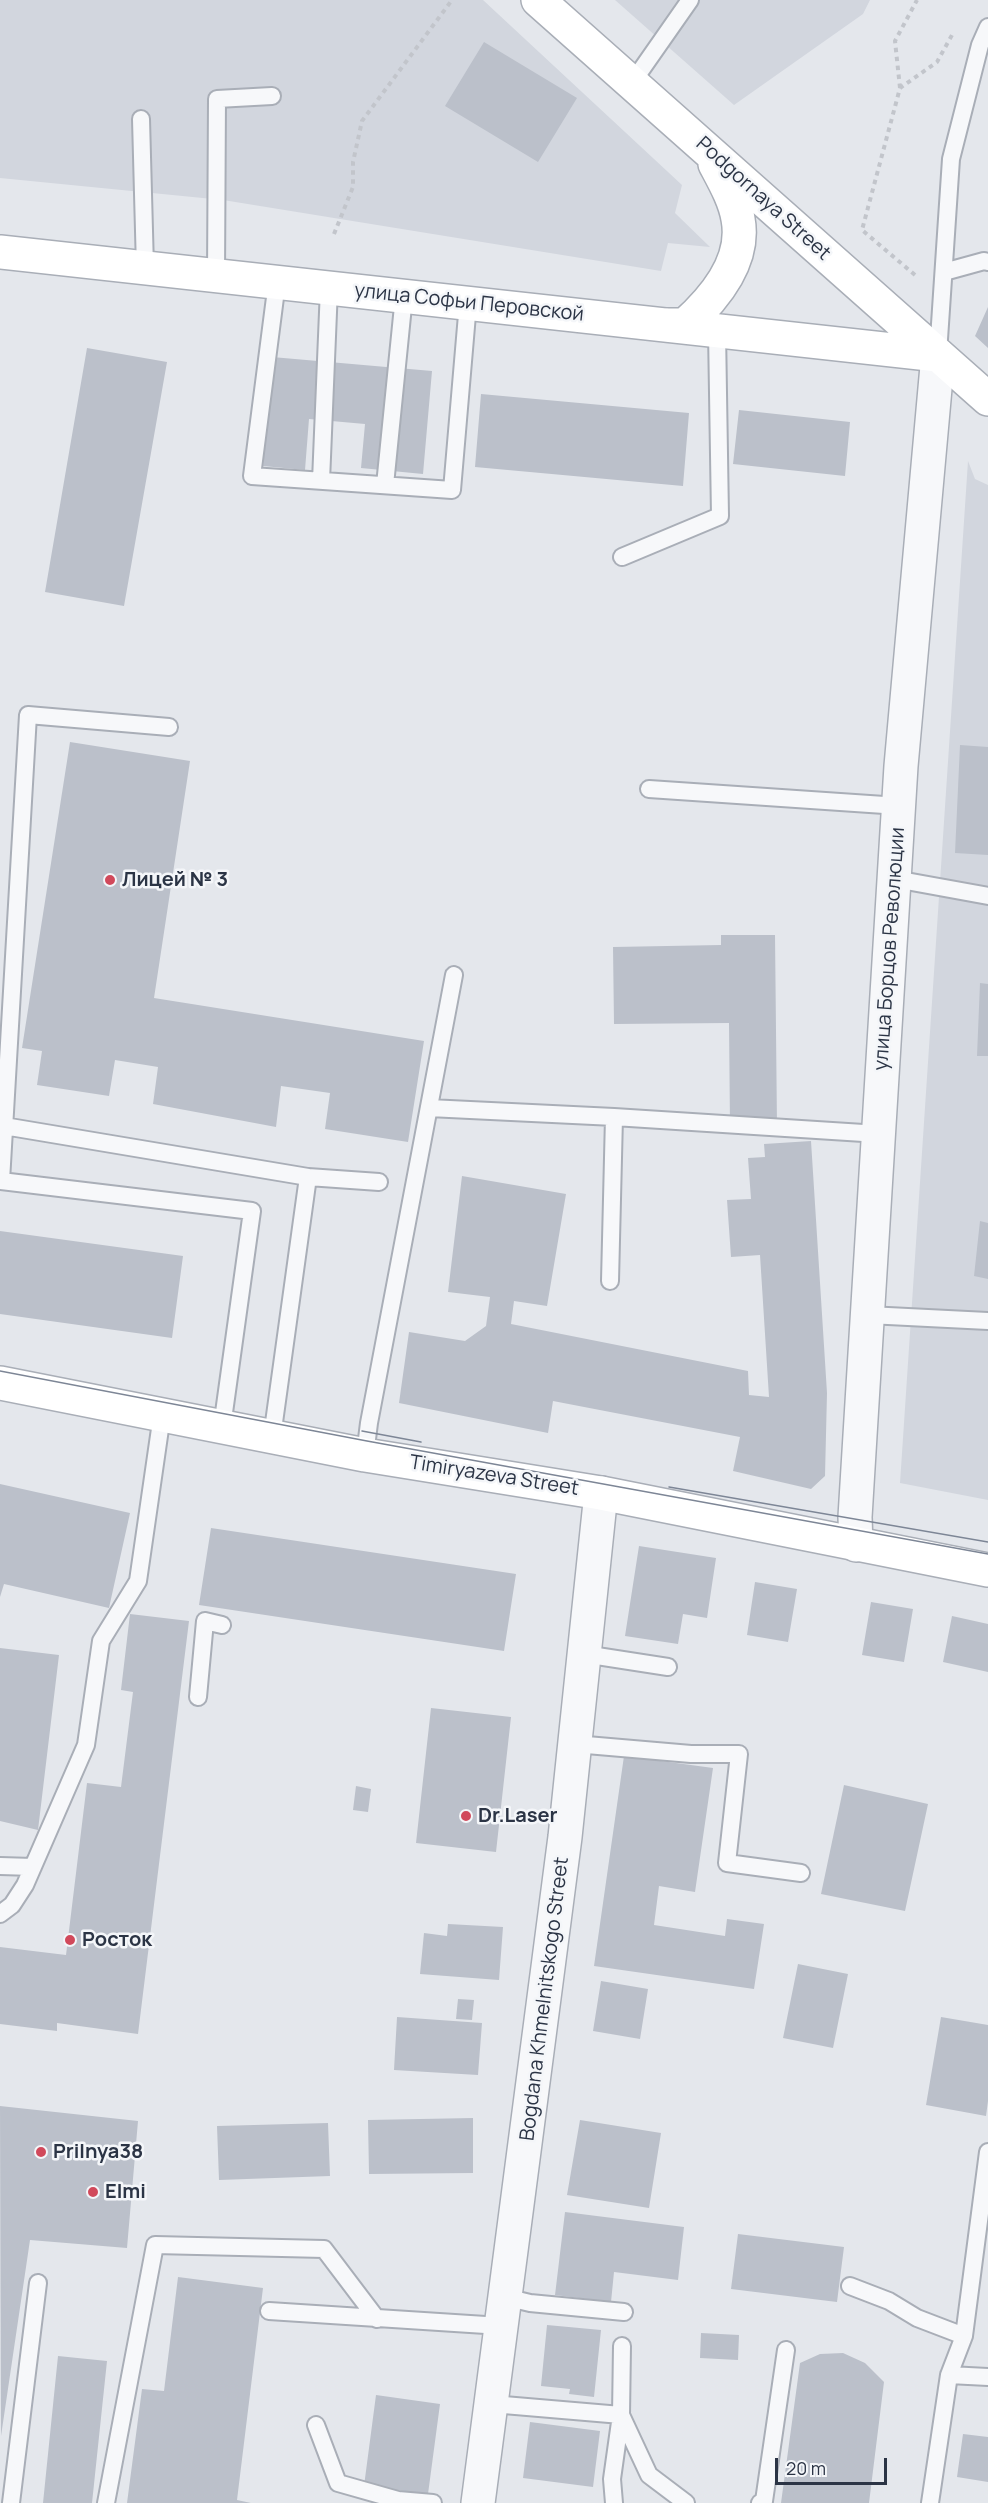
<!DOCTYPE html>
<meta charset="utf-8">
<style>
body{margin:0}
#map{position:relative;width:988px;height:2503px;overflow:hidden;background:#e4e7ec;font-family:Manrope,sans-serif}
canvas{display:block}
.scale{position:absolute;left:775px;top:2458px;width:112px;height:27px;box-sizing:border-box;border:3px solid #2b3445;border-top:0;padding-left:8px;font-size:18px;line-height:21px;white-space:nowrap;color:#2b3445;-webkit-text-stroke:4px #f4f6f9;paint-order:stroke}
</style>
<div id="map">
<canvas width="988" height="2503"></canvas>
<div class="scale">20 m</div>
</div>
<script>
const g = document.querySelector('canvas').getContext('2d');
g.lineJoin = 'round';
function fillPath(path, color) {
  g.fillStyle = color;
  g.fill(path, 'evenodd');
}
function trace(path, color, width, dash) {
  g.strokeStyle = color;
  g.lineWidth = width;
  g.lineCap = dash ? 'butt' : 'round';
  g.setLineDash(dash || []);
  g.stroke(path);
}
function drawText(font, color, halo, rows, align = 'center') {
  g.font = font + ' Manrope,sans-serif';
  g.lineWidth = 5;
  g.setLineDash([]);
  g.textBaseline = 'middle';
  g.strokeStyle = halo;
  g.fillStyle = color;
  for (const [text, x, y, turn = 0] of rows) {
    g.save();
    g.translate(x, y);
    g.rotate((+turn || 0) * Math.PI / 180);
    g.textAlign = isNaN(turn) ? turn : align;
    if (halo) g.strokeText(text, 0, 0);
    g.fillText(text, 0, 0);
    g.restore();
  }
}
const built = new Path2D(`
 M 0,0 L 483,0 L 682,185 L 675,213 L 710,247 L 668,243 L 661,271 L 223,200 L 0,178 Z
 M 615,0 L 870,0 L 863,14 L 734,105 Z
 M 968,461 L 975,479 L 988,485 L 988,1500 L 900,1483 Z`);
const building = new Path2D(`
 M 484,42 L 577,98 L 538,162 L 445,106 Z
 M 988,307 L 988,348 L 975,336 Z
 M 87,348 L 167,362 L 124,606 L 45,592 Z
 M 272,357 L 432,371 L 423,474 L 361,468 L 365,424 L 309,419 L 305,470 L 263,466 Z
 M 481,394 L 689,413 L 683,486 L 475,467 Z
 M 739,410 L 850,422 L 845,476 L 733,464 Z
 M 70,742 L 190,761 L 154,998 L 424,1041 L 408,1142 L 325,1129 L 330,1093 L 281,1086 L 276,1127 L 153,1104 L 158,1067 L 115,1060 L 109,1096 L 37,1085 L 42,1051 L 22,1048 Z
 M 960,745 L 988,747 L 988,855 L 955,853 Z
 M 721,935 L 775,935 L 777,1126 L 730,1126 L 729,1023 L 614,1024 L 613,947 L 721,945 Z
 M 980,983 L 988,984 L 988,1056 L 977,1056 Z
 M 811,1141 L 827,1393 L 825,1476 L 811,1489 L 733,1471 L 740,1437 L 553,1401 L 548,1433 L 399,1403 L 409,1332 L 465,1341 L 486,1326 L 490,1297 L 448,1292 L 462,1176 L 566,1194 L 547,1306 L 514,1301 L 511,1324 L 748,1371 L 749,1395 L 769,1397 L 760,1255 L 731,1257 L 727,1200 L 751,1199 L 748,1158 L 765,1157 L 764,1144 Z
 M 980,1221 L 988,1223 L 988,1279 L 974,1276 Z
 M 0,1231 L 183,1256 L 172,1338 L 0,1314 Z
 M 0,1484 L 130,1513 L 109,1608 L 4,1584 L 0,1597 Z
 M 211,1528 L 516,1574 L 504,1651 L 199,1605 Z
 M 639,1546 L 716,1558 L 707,1618 L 683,1614 L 678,1644 L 625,1636 Z
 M 755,1582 L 797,1589 L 788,1642 L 747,1635 Z
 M 871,1602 L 913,1609 L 904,1662 L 862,1655 Z
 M 130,1614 L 189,1621 L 138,2034 L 57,2023 L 57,2031 L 0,2024 L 0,1947 L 66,1955 L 87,1783 L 121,1787 L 133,1692 L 121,1690 Z
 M 952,1616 L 988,1624 L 988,1672 L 943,1662 Z
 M 0,1648 L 59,1655 L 38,1830 L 0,1821 Z
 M 431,1708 L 511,1717 L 496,1852 L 416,1843 Z
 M 624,1756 L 713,1768 L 695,1892 L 659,1886 L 654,1925 L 725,1936 L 727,1919 L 764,1924 L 754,1989 L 594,1966 Z
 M 844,1785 L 928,1804 L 905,1911 L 821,1894 Z
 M 356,1786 L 371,1789 L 368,1812 L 353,1810 Z
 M 448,1924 L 503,1927 L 499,1980 L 420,1974 L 424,1933 L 447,1936 Z
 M 798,1964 L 848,1974 L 833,2048 L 783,2038 Z
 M 601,1981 L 648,1989 L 640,2039 L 593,2031 Z
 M 458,1999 L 474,2000 L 472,2020 L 456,2019 Z
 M 397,2017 L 482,2023 L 478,2075 L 394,2070 Z
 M 941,2017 L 988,2025 L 988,2101 L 986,2116 L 926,2105 Z
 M 0,2106 L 138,2121 L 127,2248 L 30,2240 L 1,2436 Z
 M 473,2118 L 473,2173 L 369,2174 L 368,2120 Z
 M 580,2120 L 661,2133 L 649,2208 L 567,2195 Z
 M 328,2123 L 330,2176 L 219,2180 L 217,2126 Z
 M 565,2212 L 684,2227 L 678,2280 L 614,2272 L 611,2302 L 555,2295 Z
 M 738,2234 L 844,2247 L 837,2302 L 731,2289 Z
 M 178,2277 L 263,2288 L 237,2500 L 251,2503 L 127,2503 L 142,2389 L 164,2391 Z
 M 547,2325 L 601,2330 L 594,2397 L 569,2394 L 570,2389 L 541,2386 Z
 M 701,2333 L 739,2335 L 738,2360 L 700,2358 Z
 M 843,2353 L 865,2363 L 884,2382 L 869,2503 L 781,2503 L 800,2363 L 820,2354 Z
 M 58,2356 L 107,2361 L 92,2503 L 43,2503 Z
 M 376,2395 L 440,2404 L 428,2494 L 364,2486 Z
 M 530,2422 L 600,2431 L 593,2487 L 523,2478 Z
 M 963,2434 L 988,2437 L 988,2482 L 957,2477 Z`);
const path = new Path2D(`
 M 900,88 L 895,41 L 917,0
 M 334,234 L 353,187 L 353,162 L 362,121 L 452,0
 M 915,275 L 862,230 L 900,88 L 937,62 L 952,35`);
const lane = new Path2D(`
 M 632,83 L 690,0
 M 141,119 L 145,268
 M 944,272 L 984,261 L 988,262
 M 216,276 L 217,99 L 272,96
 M 277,282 L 252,476 L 452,490 L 468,303
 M 938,354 L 951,159 L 980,45 L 988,27
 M 321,481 L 329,288
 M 385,485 L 404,296
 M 622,557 L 720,516 L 717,331
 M 169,727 L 28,715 L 1,1181 L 252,1211 L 222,1427
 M 649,789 L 899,806
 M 895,879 L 988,896
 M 429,1108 L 614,1117 L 610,1281
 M 614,1117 L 879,1134
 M 4,1126 L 308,1177
 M 868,1315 L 988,1321
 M 272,1437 L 308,1177 L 379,1182
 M 365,1455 L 369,1423 L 454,975
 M 584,1654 L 668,1667
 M 198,1697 L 205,1621 L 222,1625
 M 575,1744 L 691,1754 L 739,1754 L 727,1863 L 801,1873
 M 0,1866 L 33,1867
 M 0,1914 L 12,1905 L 25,1885 L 86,1745 L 101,1641 L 138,1581 L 162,1415
 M 850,2286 L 889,2301 L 917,2318 L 964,2336 L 988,2152
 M 505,2297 L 530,2303 L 624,2312
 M 269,2311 L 501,2326
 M 949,2375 L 988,2377
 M 492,2404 L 621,2415 L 649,2475 L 686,2503
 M 316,2425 L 338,2483 L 398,2500 L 433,2503
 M 11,2503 L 38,2283
 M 106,2503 L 155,2245 L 324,2249 L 377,2319
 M 614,2503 L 612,2479 L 621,2415 L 622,2346
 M 760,2503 L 764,2501 L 786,2350
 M 930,2503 L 949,2375 L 964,2336`);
const street = new Path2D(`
 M 856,1545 L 855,1517 L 901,766 L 938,355
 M 478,2503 L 565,1837 L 601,1493`);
const secondary = new Path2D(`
 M 538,0 L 988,399
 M 0,252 L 938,355
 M 668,325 L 685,325 C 714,299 746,261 738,219 C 735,200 724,181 715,164
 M 0,1383 L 365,1455 L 601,1493 L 988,1570`);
const tram = new Path2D(`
 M 0,1371 L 367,1441 L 988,1554
 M 362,1431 L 421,1442
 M 669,1487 L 988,1542`);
const markers = [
 [110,880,6,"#d1495b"],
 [466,1816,6,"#d1495b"],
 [70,1940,6,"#d1495b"],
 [41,2152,6,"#d1495b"],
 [93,2192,6,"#d1495b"]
];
const streetNames = [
 ["Podgornaya Street",763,199,42],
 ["улица Софьи Перовской",469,303,6],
 ["улица Борцов Революции",890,949,-86],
 ["Timiryazeva Street",494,1476,9],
 ["Bogdana Khmelnitskogo Street",545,1999,-83]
];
const poiNames = [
 ["Лицей № 3",122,880],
 ["Dr.Laser",478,1816],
 ["Росток",82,1940],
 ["Prilnya38",53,2152],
 ["Elmi",105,2192]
];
fillPath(built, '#d2d6de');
fillPath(building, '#bbc0ca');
trace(lane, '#a9aeb7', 20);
trace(street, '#a9aeb7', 36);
trace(secondary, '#a9aeb7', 36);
trace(path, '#c2c5cb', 4, [4.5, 4.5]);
trace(lane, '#f7f8fa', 16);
trace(street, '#f7f8fa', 33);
trace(secondary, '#fff', 33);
trace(tram, '#7d8696', 1.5);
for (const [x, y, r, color] of markers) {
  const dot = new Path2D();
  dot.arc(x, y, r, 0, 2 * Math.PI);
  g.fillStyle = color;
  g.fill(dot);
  trace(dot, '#f4f6f9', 2);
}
drawText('20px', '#2b3445', '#f4f6f9', streetNames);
drawText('bold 20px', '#2b3445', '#f4f6f9', poiNames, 'left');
</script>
